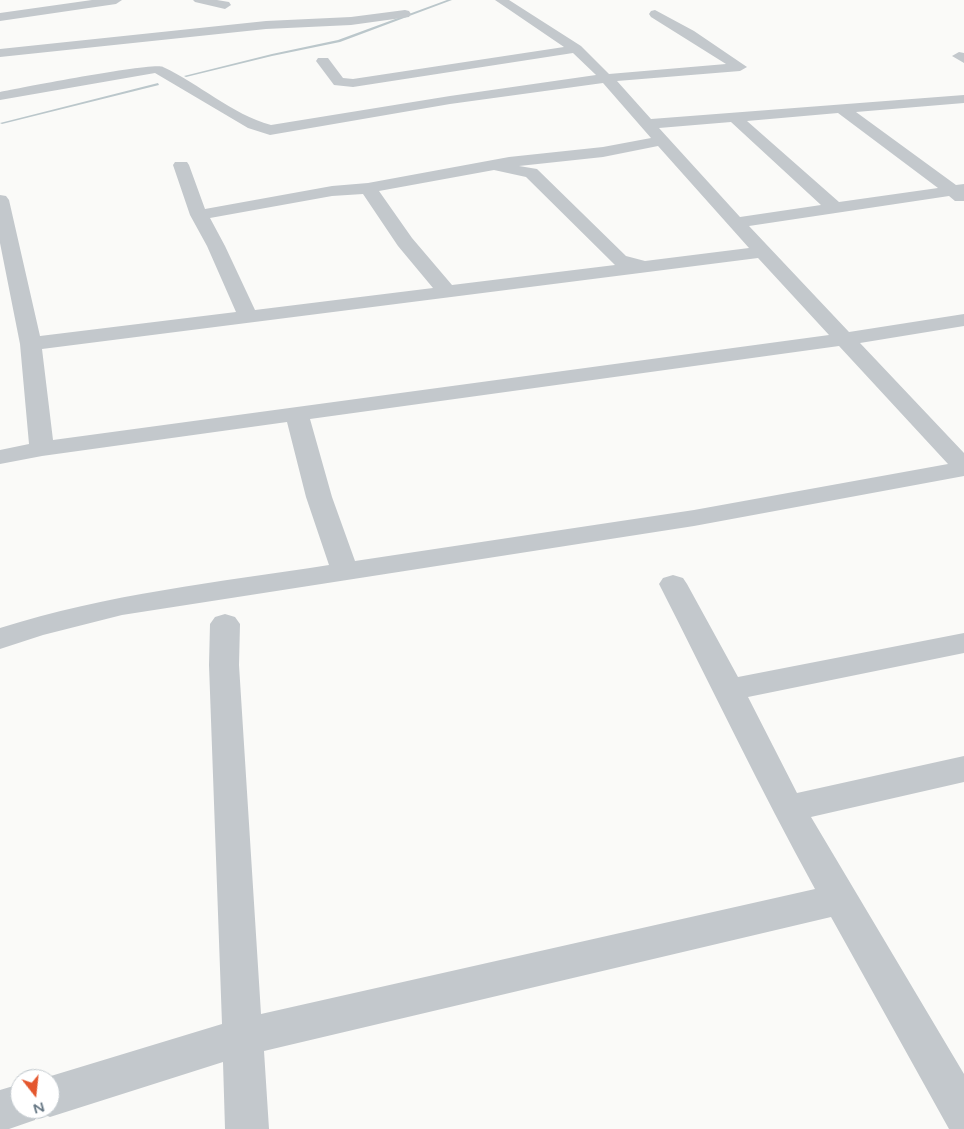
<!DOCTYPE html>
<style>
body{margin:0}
#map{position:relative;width:964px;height:1129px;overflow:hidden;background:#fafaf8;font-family:"Varela Round",sans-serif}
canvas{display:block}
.north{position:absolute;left:10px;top:1069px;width:50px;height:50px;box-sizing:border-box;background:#fff;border:1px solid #c1c8cd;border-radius:50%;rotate:164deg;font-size:14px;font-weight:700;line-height:20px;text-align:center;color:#657683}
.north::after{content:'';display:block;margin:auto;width:18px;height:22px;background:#e4572e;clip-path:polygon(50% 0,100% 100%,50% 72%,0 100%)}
</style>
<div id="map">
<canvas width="964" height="1129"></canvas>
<div class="north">N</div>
</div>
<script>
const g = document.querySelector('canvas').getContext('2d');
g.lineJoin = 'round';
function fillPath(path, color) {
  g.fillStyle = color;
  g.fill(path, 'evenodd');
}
const stream = new Path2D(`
 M 447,0 L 452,0 L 340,42 L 272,56 L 186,77 L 184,76 L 272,54 L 338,40 Z
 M 158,83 L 159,85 L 2,124 L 0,123 Z`);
const street = new Path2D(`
 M 92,0 L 122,0 L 116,4 L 0,21 L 0,13 Z
 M 193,0 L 217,0 L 229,2 L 231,5 L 225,9 L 195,2 Z
 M 495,0 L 509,0 L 581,46 L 609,74 L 726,64 L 651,17 L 649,14 L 651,11 L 655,10 L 694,31 L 747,67 L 740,71 L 617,81 L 651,119 L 964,95 L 964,103 L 856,112 L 956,185 L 964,184 L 964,201 L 955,201 L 949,196 L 749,226 L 849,332 L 964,314 L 964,326 L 860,343 L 964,453 L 964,476 L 694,526 L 122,615 L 43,635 L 0,649 L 0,628 C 107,594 219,582 329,565 L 306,497 L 287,422 L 42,456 L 0,464 L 0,450 L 29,444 L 20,344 L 0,243 L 0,195 L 6,196 L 9,200 L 40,336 L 236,312 L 207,246 L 190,215 L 173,165 L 175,162 L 187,162 L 189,165 L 205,209 L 332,186 L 368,183 L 509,157 L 603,147 L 651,138 L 603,83 L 450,104 L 270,135 L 248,128 L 155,73 L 0,100 L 0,92 C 21,88 153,62 163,67 C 200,84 231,114 271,125 L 450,96 L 596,75 L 573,53 L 353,87 L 334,85 L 316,61 L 318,58 L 328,58 L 343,78 L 353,79 L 564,47 ZM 838,113 L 938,188 L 839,202 L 747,121 ZM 731,122 L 821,205 L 740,217 L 659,128 ZM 658,146 L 749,248 L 645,261 L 626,256 L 537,169 L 519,166 L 603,157 ZM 494,170 L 526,177 L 615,265 L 452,285 L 412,238 L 379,191 ZM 363,194 L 398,246 L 433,288 L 255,310 L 225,246 L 210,218 L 332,196 ZM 758,258 L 829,335 L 53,440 L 42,349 ZM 839,346 L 948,464 L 694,510 L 355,561 L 332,497 L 310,419 Z
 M 405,10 L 409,11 L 411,14 L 409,17 L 351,25 L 266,29 L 0,57 L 0,49 L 266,21 L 351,17 Z
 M 959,52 L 964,53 L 964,63 L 952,56 Z
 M 673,575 L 683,578 L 687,584 L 738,677 L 964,633 L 964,653 L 748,697 L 797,793 L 964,756 L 964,782 L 811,817 L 964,1074 L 964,1129 L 949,1129 L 831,917 L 264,1051 L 269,1129 L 225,1129 L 223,1062 L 50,1117 L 38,1112 L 35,1120 L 9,1129 L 0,1129 L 0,1090 L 20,1084 L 20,1109 L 50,1109 L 50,1079 L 41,1079 L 222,1024 L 209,665 L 210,624 L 215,617 L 225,614 L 235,617 L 240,624 L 239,665 L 261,1014 L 815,889 C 760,789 711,686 659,584 L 663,578 Z`);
fillPath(stream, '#bbc7cb');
fillPath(street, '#c3c8cc');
</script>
